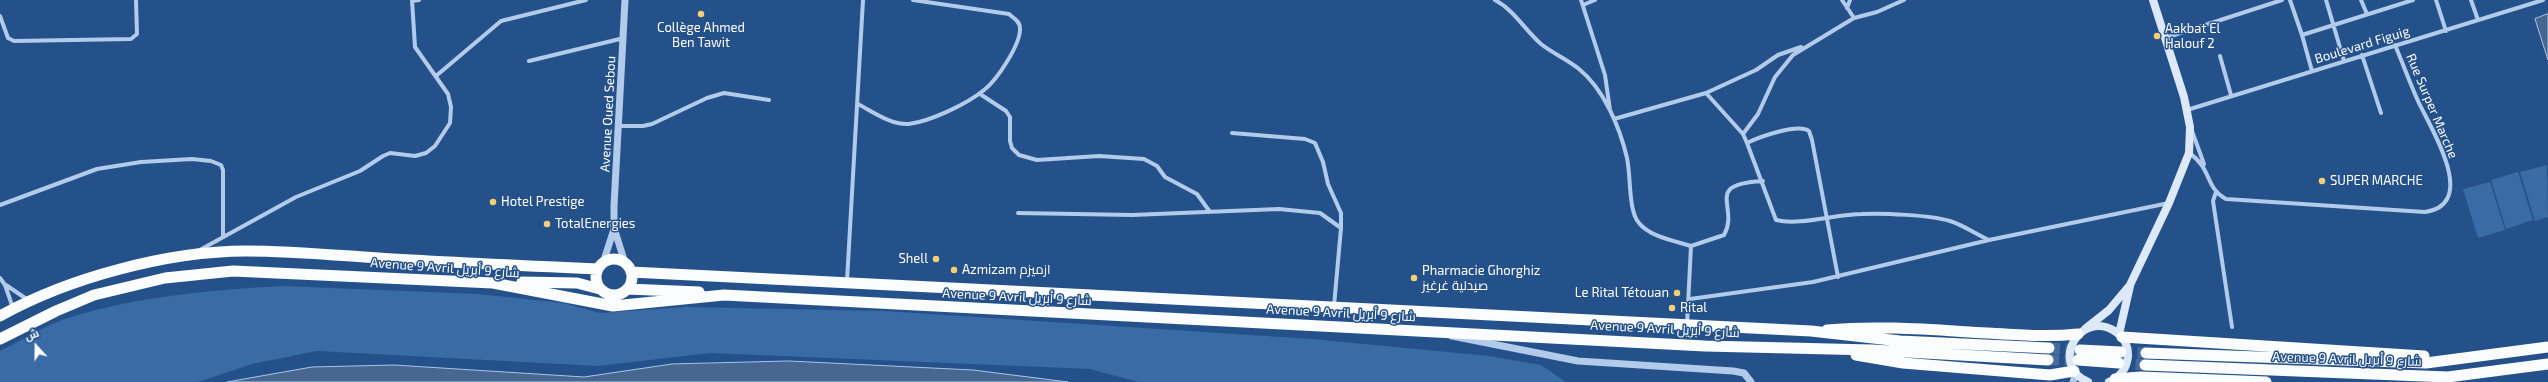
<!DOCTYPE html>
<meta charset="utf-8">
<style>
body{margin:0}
#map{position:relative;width:2548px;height:382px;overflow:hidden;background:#25518a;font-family:"Exo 2",Cairo,sans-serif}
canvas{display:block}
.north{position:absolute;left:16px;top:326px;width:40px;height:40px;-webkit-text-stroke:3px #25518a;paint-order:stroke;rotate:339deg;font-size:11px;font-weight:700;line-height:16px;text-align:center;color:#fff}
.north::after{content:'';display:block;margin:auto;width:14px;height:18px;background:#fff;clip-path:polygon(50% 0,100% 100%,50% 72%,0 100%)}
</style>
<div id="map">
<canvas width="2548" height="382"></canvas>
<div class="north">ش</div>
</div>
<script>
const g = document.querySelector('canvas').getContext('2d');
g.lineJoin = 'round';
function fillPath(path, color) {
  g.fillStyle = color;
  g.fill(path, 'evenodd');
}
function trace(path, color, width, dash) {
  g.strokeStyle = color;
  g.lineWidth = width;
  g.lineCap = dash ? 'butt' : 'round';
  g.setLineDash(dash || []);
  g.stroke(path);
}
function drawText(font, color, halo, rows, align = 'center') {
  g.font = font + ' "Exo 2",Cairo,sans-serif';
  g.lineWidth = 3;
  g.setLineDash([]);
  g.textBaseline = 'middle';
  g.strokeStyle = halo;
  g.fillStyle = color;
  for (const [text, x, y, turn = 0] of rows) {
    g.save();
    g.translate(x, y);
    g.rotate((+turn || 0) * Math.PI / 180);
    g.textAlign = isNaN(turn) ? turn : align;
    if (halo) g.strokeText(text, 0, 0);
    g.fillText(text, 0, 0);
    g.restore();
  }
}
const green = new Path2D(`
 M 2547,165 L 2548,217 L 2535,221 L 2520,172 Z
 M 2518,172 L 2533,220 L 2506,229 L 2491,180 Z
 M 2490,182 L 2505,230 L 2478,238 L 2463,189 Z
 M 283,286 L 478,294 L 563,303 L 600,313 L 686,307 L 884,311 L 1312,339 L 1489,356 L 1541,365 L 1566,382 L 1139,382 L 1090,369 L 710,353 L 598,366 L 317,351 L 252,364 L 198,382 L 0,382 L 0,351 C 23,340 47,324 71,317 C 140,296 212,290 283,286 Z`);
const water = new Path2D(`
 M 2548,14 L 2548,60 L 2535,19 Z
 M 789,361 L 973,370 L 1068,382 L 227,382 L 312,367 L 394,365 L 584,377 L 672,364 Z`);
const trunkTunnel = new Path2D(`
 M 2049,348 L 2080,350
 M 2121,352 L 2146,353
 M 2048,360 L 2078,360
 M 2119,363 L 2145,365`);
const minor = new Path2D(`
 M 1495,0 C 1514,10 1525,30 1541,44 C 1552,53 1567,59 1579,69 C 1604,89 1620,128 1627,158 C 1631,175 1628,211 1639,223 C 1650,237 1675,241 1691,246 L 1687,325
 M 1581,0 L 1605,75 L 1610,110
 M 1842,0 L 1854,18
 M 2290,0 L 2302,35
 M 2326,0 L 2344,61
 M 2361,0 L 2367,14
 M 2436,0 L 2446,31
 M 2471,0 L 2478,20
 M 412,1 L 419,0
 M 1583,5 L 1595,0
 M 1847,8 L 1850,0
 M 0,16 L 8,38 L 14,41 L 131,39 L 137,34 L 136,0
 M 2165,38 L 2282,0
 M 2362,55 L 2381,113
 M 2220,56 L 2231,95
 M 529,61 L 624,38
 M 2312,71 L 2302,35 L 2413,0
 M 436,76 L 501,21 L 586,0
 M 1706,93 L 1756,70 L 1778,55 L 1801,47
 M 980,94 L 1006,111 L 1010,117 L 1010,141 L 1012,148 L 1019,155 L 1037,160 L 1099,156 L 1144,159 L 1157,166 L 1165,177 L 1197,194 L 1210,212
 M 858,104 C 873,112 891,125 909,124 C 931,121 967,104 984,90 C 997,80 1021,44 1020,28 C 1020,21 1013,18 1009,14 L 913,0
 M 2187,110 L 2543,0
 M 1614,119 L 1706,93 L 1743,134 L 1747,143
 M 618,126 L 643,126 L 652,124 L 707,98 L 724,93 L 769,100
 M 2192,131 L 2204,164
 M 1232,133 L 1305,139 L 1315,143 L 1323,162 L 1328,184 L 1341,213 L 1341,228
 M 1743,134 L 1758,114 L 1775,77 L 1793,55 L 1854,18 L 1877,12 L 1904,0
 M 2189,153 C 2212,168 2205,188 2226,199 L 2425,212 C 2480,204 2430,127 2418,101 C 2410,83 2403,64 2395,45
 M 2216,192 L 2213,201 L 2232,327
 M 0,205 L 97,169 L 141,162 L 192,159 L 211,161 L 221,165 L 223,170 L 223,236
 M 1018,213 L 1132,215 L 1279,209 L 1320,213 L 1341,228 L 1334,306
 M 1691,246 L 1724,235 C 1740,207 1702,184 1763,181
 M 198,251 L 296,197 L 360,171 L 383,156 L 390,153 L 415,156 L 426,153 L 435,146 L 450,123 L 451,107 L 448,94 L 415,47 L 412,0
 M 1838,277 L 1812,140 L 1809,131 C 1798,123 1759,137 1747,143 L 1776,220 C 1800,226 1836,214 1862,214 C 1883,213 1930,215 1950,221 C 1963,225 1976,234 1989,240
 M 0,278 L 5,285 L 13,308
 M 847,281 L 863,0
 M 6,285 L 28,300
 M 1690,299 L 1813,282 L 1989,240 L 2169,203`);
const tertiary = new Path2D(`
 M 625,0 L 614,206 L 614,228 L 625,263
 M 603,263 L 614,229
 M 1452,336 L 1578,361 L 1733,371 L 1744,373 L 1751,382
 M 2073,382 L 2076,373`);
const secondary = new Path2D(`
 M 2085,329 L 2109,310 L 2130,285 L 2169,203 L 2189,153 L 2190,127 L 2184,97 L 2153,0
 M 2119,334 L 2130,286
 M 2088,382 C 2048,364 2081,308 2116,332 C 2124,337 2128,346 2128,356 C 2127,368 2120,377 2109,382`);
const trunk = new Path2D(`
 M596 277a18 18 0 1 1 36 0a18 18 0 1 1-36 0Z
 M 631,272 L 1811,331 L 1900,341 L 2049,348
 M 522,282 L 577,283 L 600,289
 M 627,289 L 699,292
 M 0,316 C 68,278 168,251 246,251 C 295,251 344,256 393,259 C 461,263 529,266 598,269
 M 1827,330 C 1880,325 1934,330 1987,333 C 2018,335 2048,337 2078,334
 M 2122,337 L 2424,356
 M 0,339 L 56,311 L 94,295 L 165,278 L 233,271 L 493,283 L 613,306 L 724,295 L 1705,346 L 1872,350 L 2048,360
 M 2080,350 L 2121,352
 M 2146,353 L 2426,363 L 2548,347
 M 1856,355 L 1903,363 L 2050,375 L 2074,371
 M 2078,360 L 2119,363
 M 2145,365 L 2448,377 L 2548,364
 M 2115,379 L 2141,377 L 2266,382`);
const markers = [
 [701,14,4,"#f4cf76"],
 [2157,36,4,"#f4cf76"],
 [2322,181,4,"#f4cf76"],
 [493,202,4,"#f4cf76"],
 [547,224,4,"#f4cf76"],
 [936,259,4,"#f4cf76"],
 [954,270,4,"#f4cf76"],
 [1414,278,4,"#f4cf76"],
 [1677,293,4,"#f4cf76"],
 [1672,308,4,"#f4cf76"]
];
const poiNames = [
 ["Collège Ahmed",701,28,"center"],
 ["Ben Tawit",701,43,"center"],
 ["Aakbat El",2165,29],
 ["Halouf 2",2165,44],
 ["SUPER MARCHE",2330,181],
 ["Hotel Prestige",501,202],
 ["TotalEnergies",555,224],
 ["Shell",928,259,"right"],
 ["Azmizam ازميزم",962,270],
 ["Pharmacie Ghorghiz",1422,271],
 ["صيدلية غرغيز",1422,286],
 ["Le Rital Tétouan",1669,293,"right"],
 ["Rital",1680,308]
];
const streetNames = [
 ["Boulevard Figuig",2362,45,-17],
 ["Rue Surper Marche",2432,106,67],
 ["Avenue Oued Sebou",608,114,-87],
 ["Avenue 9 Avril شارع 9 أبريل",445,268,4],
 ["Avenue 9 Avril شارع 9 أبريل",1017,297,3],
 ["Avenue 9 Avril شارع 9 أبريل",1341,313,3],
 ["Avenue 9 Avril شارع 9 أبريل",1665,329,3],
 ["Avenue 9 Avril شارع 9 أبريل",2347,359,2]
];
fillPath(green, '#396ba7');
fillPath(water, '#486790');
trace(water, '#a6c6eb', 1);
trace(trunkTunnel, '#466b9c', 11, [11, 5.5]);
trace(minor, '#b2cbea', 4);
trace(tertiary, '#b2cbea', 7);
trace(secondary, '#dde9f8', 8);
trace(trunk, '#fafcfe', 11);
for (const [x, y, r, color] of markers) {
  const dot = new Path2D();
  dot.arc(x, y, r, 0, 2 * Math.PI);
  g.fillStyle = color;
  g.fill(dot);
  trace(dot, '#25518a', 1.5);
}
drawText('13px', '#fff', '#25518a', poiNames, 'left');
drawText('13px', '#fff', '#25518a', streetNames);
</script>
